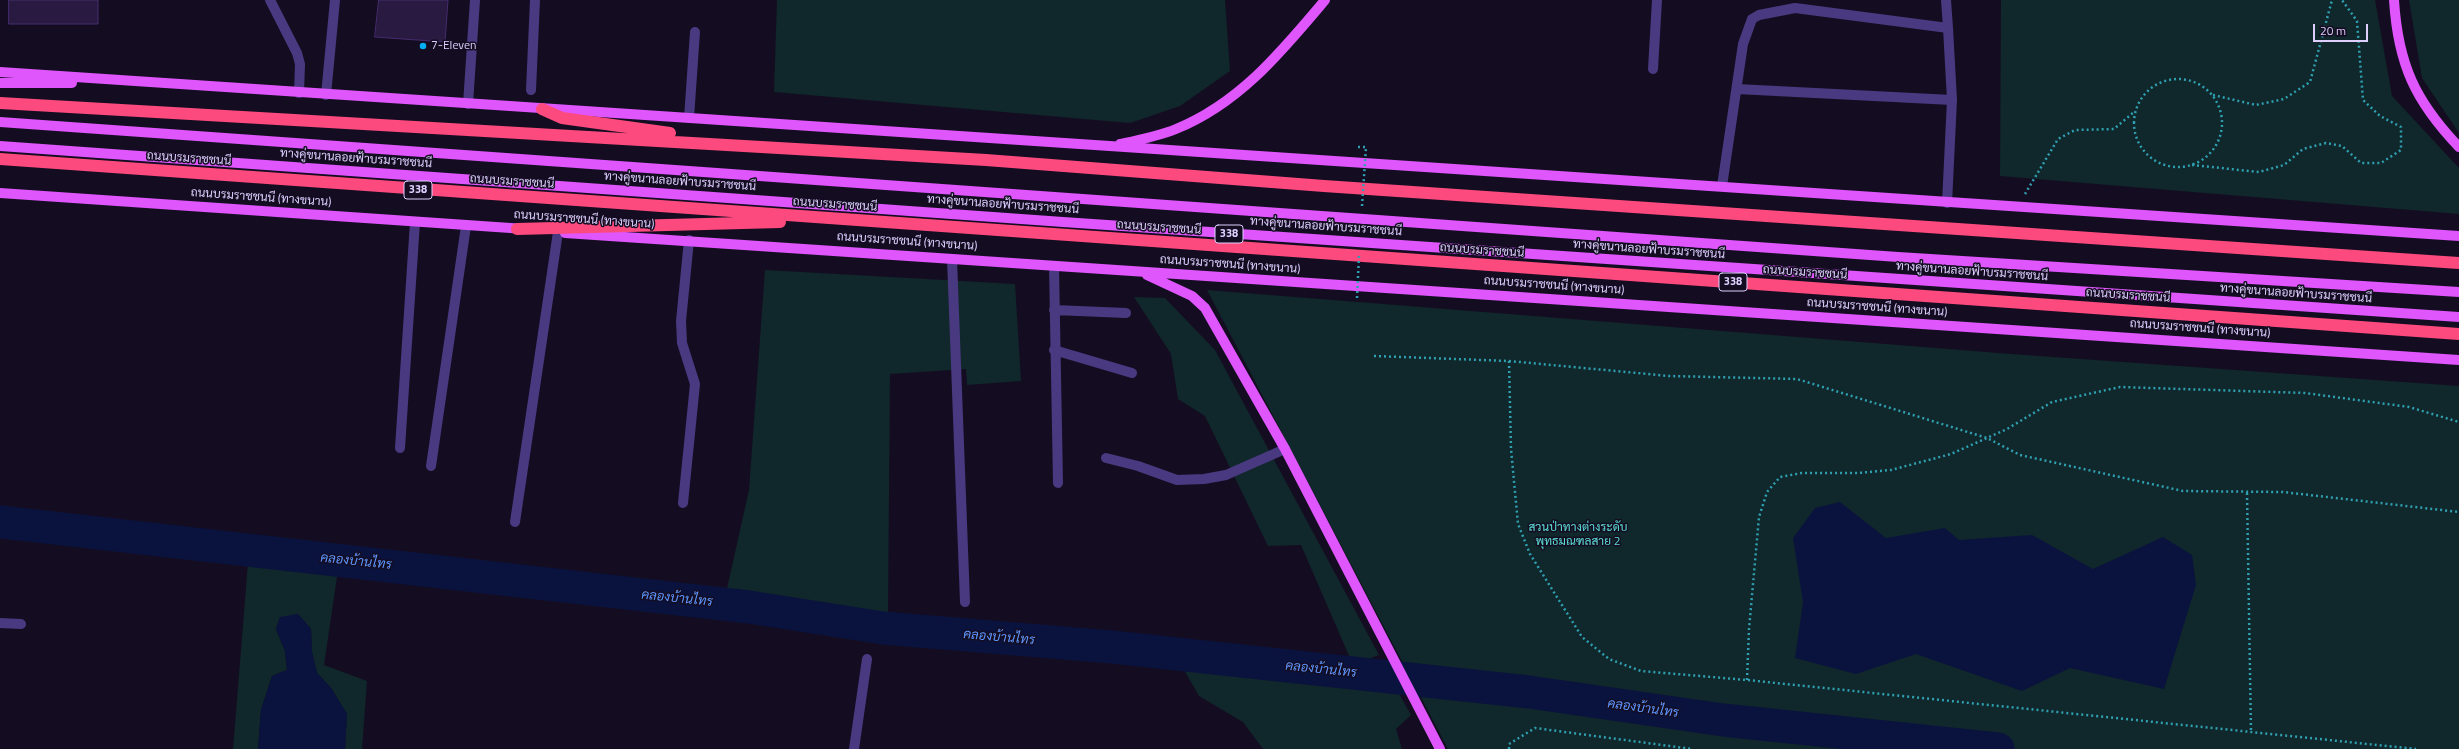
<!DOCTYPE html>
<meta charset="utf-8">
<style>
body{margin:0}
#map{position:relative;width:2459px;height:749px;overflow:hidden;background:#140d21;font-family:"Titillium Web",sans-serif}
canvas{display:block}
.scale{position:absolute;left:2313px;top:24px;width:55px;height:18px;box-sizing:border-box;border:2px solid #ddcefe;border-top:0;padding-left:5px;font-size:12px;line-height:14px;white-space:nowrap;color:#ddcefe;-webkit-text-stroke:3px #140d21;paint-order:stroke}
</style>
<div id="map">
<canvas width="2459" height="749"></canvas>
<div class="scale">20 m</div>
</div>
<script>
const g = document.querySelector('canvas').getContext('2d');
g.lineJoin = 'round';
function fillPath(path, color) {
  g.fillStyle = color;
  g.fill(path, 'evenodd');
}
function trace(path, color, width, dash) {
  g.strokeStyle = color;
  g.lineWidth = width;
  g.lineCap = dash ? 'butt' : 'round';
  g.setLineDash(dash || []);
  g.stroke(path);
}
function drawText(font, color, halo, rows, align = 'center') {
  g.font = font + ' "Titillium Web",Sarabun,sans-serif';
  g.lineWidth = 3;
  g.setLineDash([]);
  g.textBaseline = 'middle';
  g.strokeStyle = halo;
  g.fillStyle = color;
  for (const [text, x, y, turn = 0] of rows) {
    g.save();
    g.translate(x, y);
    g.rotate((+turn || 0) * Math.PI / 180);
    g.textAlign = isNaN(turn) ? turn : align;
    if (halo) g.strokeText(text, 0, 0);
    g.fillText(text, 0, 0);
    g.restore();
  }
}
const green = new Path2D(`
 M 777,0 L 1225,0 L 1230,71 L 1180,106 L 1130,123 L 774,92 Z
 M 2001,0 L 2375,0 L 2392,96 L 2459,168 L 2459,214 L 2000,176 Z
 M 2409,0 L 2459,0 L 2459,133 L 2422,78 Z
 M 765,270 L 1015,284 L 1021,381 L 967,385 L 966,369 L 890,374 L 888,613 L 726,593 L 749,490 Z
 M 1207,290 L 2011,354 L 2459,386 L 2459,749 L 1448,749 Z
 M 1134,297 L 1165,298 L 1215,350 L 1379,655 L 1353,665 L 1301,545 L 1268,546 L 1205,416 L 1178,399 L 1171,354 Z
 M 248,563 L 338,570 L 324,665 L 367,681 L 362,749 L 345,749 L 347,714 L 331,688 L 317,673 L 312,652 L 311,629 L 298,614 L 280,618 L 276,629 L 285,651 L 287,670 L 272,676 L 261,710 L 258,749 L 233,749 Z
 M 1183,668 L 1396,688 L 1411,715 L 1396,729 L 1402,749 L 1263,749 L 1243,722 L 1199,696 Z`);
const water = new Path2D(`
 M 1840,502 L 1886,538 L 1945,528 L 1959,540 L 2032,535 L 2093,569 L 2163,537 L 2192,555 L 2196,585 L 2164,689 L 2070,668 L 2022,691 L 1916,654 L 1856,674 L 1795,658 L 1803,602 L 1793,538 L 1815,508 Z
 M 298,614 L 311,629 L 312,652 L 317,673 L 331,688 L 347,714 L 345,749 L 258,749 L 261,710 L 272,676 L 287,670 L 285,651 L 276,629 L 280,617 Z`);
const river = new Path2D(`
 M 0,522 L 749,607 L 883,628 L 1112,647 L 1529,692 L 1723,720 L 1998,749`);
const building = new Path2D(`
 M 9,0 L 98,0 L 98,24 L 9,24 Z
 M 379,0 L 448,0 L 445,42 L 375,37 Z`);
const path = new Path2D(`
 M2134 123a44 44 0 1 1 88 0a44 44 0 1 1-88 0Z
 M 2213,95 L 2256,105 L 2284,99 L 2310,82 L 2332,0
 M 1358,147 L 1366,147
 M 2192,165 L 2259,172 L 2284,165 L 2303,149 L 2326,143 L 2342,146 L 2361,163 L 2381,163 L 2401,150 L 2401,127 L 2380,116 L 2363,100 L 2357,21 L 2342,0
 M 2025,194 L 2058,139 L 2075,130 L 2114,129 L 2134,112
 M 1374,356 L 1509,361 L 1669,376 L 1797,379 L 1987,438 L 2020,455 L 2183,491 L 2283,492 L 2459,512
 M 1509,361 L 1511,449 L 1518,524 L 1530,554 L 1582,637 L 1609,659 L 1641,671 L 1747,680 L 2416,749
 M 2247,493 L 2251,732
 M 1747,680 L 1749,629 L 1759,517 L 1767,492 L 1780,477 L 1802,473 L 1858,473 L 1891,470 L 1951,454 L 2007,429 L 2052,402 L 2120,387 L 2305,393 L 2409,407 L 2459,422
 M 1509,749 L 1509,744 L 1535,728 L 1692,749`);
const minor = new Path2D(`
 M 270,0 L 297,53 L 300,64 L 299,93
 M 1946,0 L 1948,28
 M 1653,69 L 1657,0
 M 1737,89 L 1952,100
 M 531,90 L 535,0
 M 326,95 L 335,0
 M 468,104 L 475,0
 M 689,118 L 695,32
 M 1722,186 L 1743,44 L 1752,19 L 1759,15 L 1795,8 L 1948,28 L 1952,100 L 1947,203
 M 952,259 L 965,602
 M 1054,266 L 1058,483
 M 1054,310 L 1126,313
 M 1054,350 L 1132,373
 M 400,448 L 415,222
 M 1106,458 L 1138,466 L 1177,480 L 1204,479 L 1226,475 L 1285,449
 M 431,466 L 466,226
 M 683,503 L 695,384 L 682,343 L 681,321 L 689,240
 M 515,522 L 558,232
 M 0,623 L 21,624
 M 854,749 L 867,659`);
const major = new Path2D(`
 M 2394,0 C 2398,64 2415,101 2459,147
 M 0,72 L 2459,236
 M 0,83 L 72,83
 M 1120,144 C 1139,140 1159,136 1176,129 C 1240,103 1282,51 1325,0
 M 0,193 L 525,229
 M 565,233 L 2459,360
 M 1147,275 L 1192,296 L 1205,308 L 1285,449 L 1440,749`);
const highway = new Path2D(`
 M 0,103 L 986,160 L 1324,186 L 2459,263
 M 542,109 L 562,118 L 670,133
 M 0,159 L 2459,334
 M 517,229 L 780,222`);
const pathBridge = new Path2D(`
 M 1362,206 L 1366,147
 M 1357,298 L 1359,256`);
const majorBridge = new Path2D(`
 M 0,122 L 1898,257 L 2459,292
 M 0,146 L 1063,222 L 2459,317`);
const markers = [
 [423,46,4,"#03aff6"]
];
const shields = [
 [418,190,28],
 [1229,234,28],
 [1733,282,28]
];
const shieldNames = [
 ["338",418,190],
 ["338",1229,234],
 ["338",1733,282]
];
const poiNames = [
 ["7-Eleven",431,46]
];
const streetNames = [
 ["ถนนบรมราชชนนี",189,159,4],
 ["ทางคู่ขนานลอยฟ้าบรมราชชนนี",356,159,4],
 ["ถนนบรมราชชนนี",512,182,4],
 ["ทางคู่ขนานลอยฟ้าบรมราชชนนี",680,182,4],
 ["ถนนบรมราชชนนี (ทางขนาน)",261,198,4],
 ["ถนนบรมราชชนนี",835,205,4],
 ["ทางคู่ขนานลอยฟ้าบรมราชชนนี",1003,205,4],
 ["ถนนบรมราชชนนี (ทางขนาน)",584,220,4],
 ["ทางคู่ขนานลอยฟ้าบรมราชชนนี",1326,227,4],
 ["ถนนบรมราชชนนี",1159,228,4],
 ["ถนนบรมราชชนนี (ทางขนาน)",907,242,4],
 ["ทางคู่ขนานลอยฟ้าบรมราชชนนี",1649,250,4],
 ["ถนนบรมราชชนนี",1482,251,4],
 ["ถนนบรมราชชนนี (ทางขนาน)",1230,265,4],
 ["ทางคู่ขนานลอยฟ้าบรมราชชนนี",1972,272,4],
 ["ถนนบรมราชชนนี",1805,273,4],
 ["ถนนบรมราชชนนี (ทางขนาน)",1554,286,4],
 ["ทางคู่ขนานลอยฟ้าบรมราชชนนี",2296,294,4],
 ["ถนนบรมราชชนนี",2128,296,4],
 ["ถนนบรมราชชนนี (ทางขนาน)",1877,308,4],
 ["ถนนบรมราชชนนี (ทางขนาน)",2200,329,4]
];
const parkNames = [
 ["สวนป่าทางต่างระดับ",1578,528],
 ["พุทธมณฑลสาย 2",1578,542]
];
const waterNames = [
 ["คลองบ้านไทร",356,562,6],
 ["คลองบ้านไทร",677,599,6],
 ["คลองบ้านไทร",999,638,5],
 ["คลองบ้านไทร",1321,670,6],
 ["คลองบ้านไทร",1643,709,8]
];
fillPath(green, '#10272b');
fillPath(water, '#0a133e');
trace(river, '#0a133e', 33);
fillPath(building, '#291a42');
trace(building, '#452c6e', 1);
trace(path, '#2fa0b1', 2.5, [2, 3]);
trace(minor, '#493980', 10);
trace(major, '#df56fd', 10);
trace(highway, '#fd4a7e', 12);
trace(pathBridge, '#2fa0b1', 2.5, [2, 3]);
trace(majorBridge, '#df56fd', 10);
for (const [x, y, r, color] of markers) {
  const dot = new Path2D();
  dot.arc(x, y, r, 0, 2 * Math.PI);
  g.fillStyle = color;
  g.fill(dot);
  trace(dot, '#140d21', 1.5);
}
for (const [x, y, w] of shields) {
  const box = new Path2D();
  box.roundRect(x - w / 2, y - 9, w, 18, 3);
  g.fillStyle = '#140d21';
  g.fill(box);
  trace(box, '#ddcefe', 1);
}
drawText('bold 11px', '#ddcefe', null, shieldNames);
drawText('12px', '#ddcefe', '#140d21', poiNames, 'left');
drawText('12px', '#ddcefe', '#140d21', streetNames);
drawText('12px', '#5bded6', '#140d21', parkNames);
drawText('italic 13px', '#5d95fd', '#140d21', waterNames);
</script>
